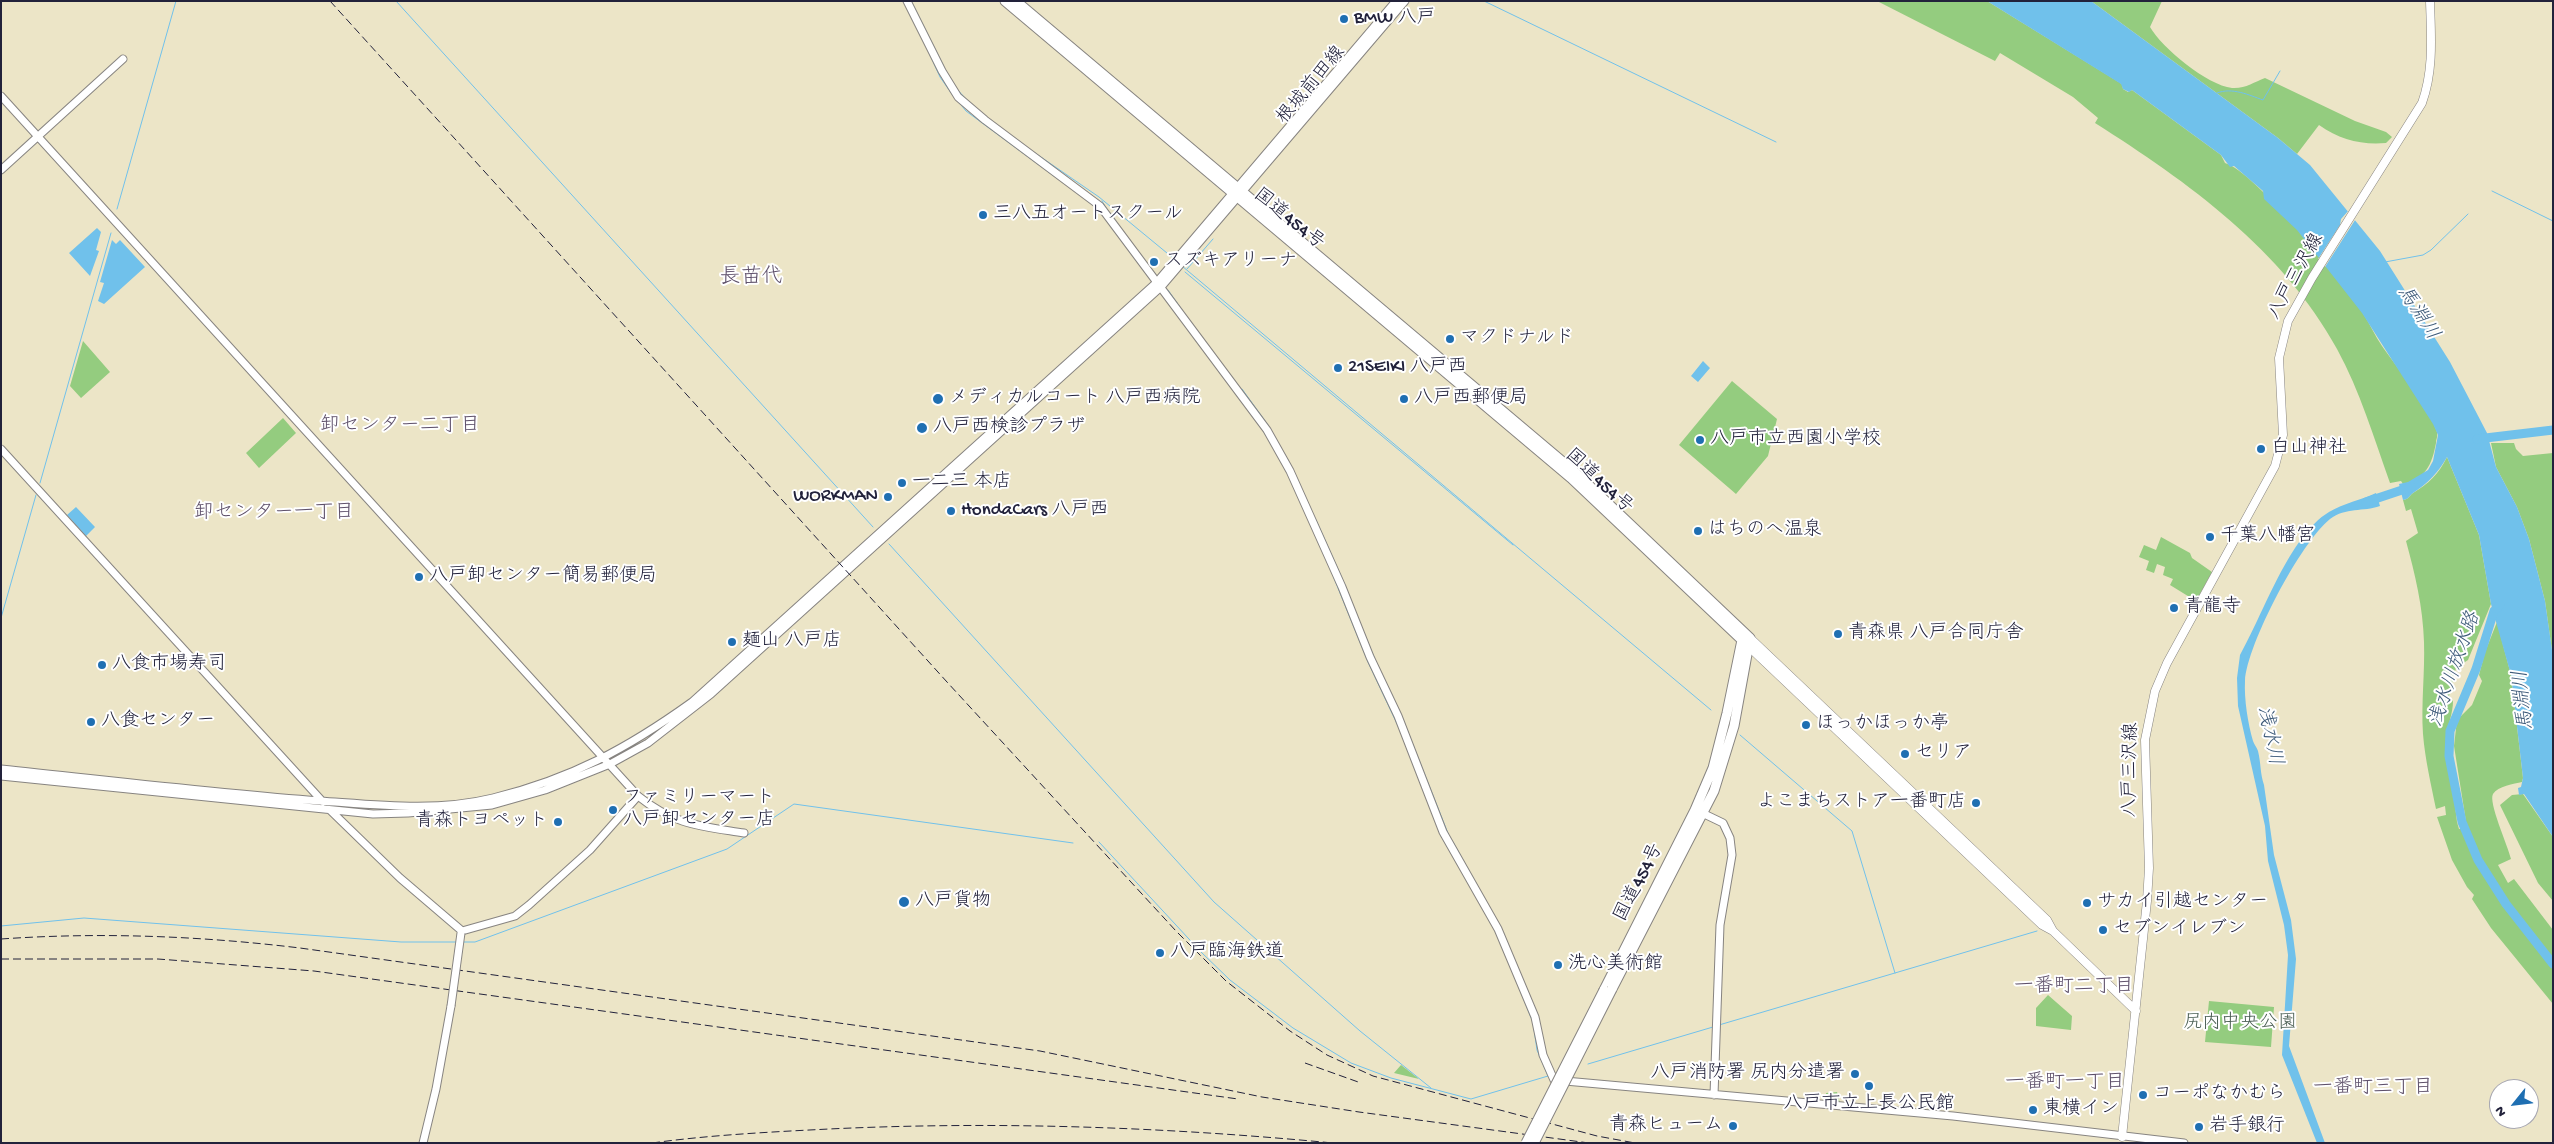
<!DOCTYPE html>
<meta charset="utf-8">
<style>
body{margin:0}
#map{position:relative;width:2554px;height:1144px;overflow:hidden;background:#ece5c7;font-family:"Gochi Hand",sans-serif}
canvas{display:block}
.frame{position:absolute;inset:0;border:2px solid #22223b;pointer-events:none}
.north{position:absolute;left:2489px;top:1079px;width:50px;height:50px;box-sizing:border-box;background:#fff;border:1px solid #a7a7b1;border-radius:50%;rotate:241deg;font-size:14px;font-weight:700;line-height:20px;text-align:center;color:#22223b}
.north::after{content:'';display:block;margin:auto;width:18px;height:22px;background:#1f6fb2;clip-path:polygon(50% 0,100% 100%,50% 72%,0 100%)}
</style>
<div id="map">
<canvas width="2554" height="1144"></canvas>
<div class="frame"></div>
<div class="north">N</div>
</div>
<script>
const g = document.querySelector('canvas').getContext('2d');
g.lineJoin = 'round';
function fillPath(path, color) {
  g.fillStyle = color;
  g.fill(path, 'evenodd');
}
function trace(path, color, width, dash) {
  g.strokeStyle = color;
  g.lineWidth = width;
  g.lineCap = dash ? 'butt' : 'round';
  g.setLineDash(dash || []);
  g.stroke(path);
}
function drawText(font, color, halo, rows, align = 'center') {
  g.font = font + ' "Gochi Hand","Klee One",sans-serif';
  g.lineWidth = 4;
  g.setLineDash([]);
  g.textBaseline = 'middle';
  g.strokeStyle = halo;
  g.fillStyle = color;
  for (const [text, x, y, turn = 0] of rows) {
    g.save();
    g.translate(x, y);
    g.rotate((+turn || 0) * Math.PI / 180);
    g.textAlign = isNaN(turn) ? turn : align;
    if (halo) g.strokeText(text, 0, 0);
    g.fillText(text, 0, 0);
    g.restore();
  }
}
const green = new Path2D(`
 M 1877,1 L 1987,1 L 2122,84 L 2123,89 L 2128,92 L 2132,90 L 2221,155 L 2225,163 C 2256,172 2344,283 2363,313 C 2370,324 2375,336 2382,346 C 2398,369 2429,406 2437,432 C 2438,437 2436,439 2436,443 C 2432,464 2426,479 2403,484 L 2401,481 L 2390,483 C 2374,438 2360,391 2337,349 C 2283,250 2188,182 2095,123 L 2098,118 L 2073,97 L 2000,53 L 1995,61 Z
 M 2091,1 L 2162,1 L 2150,27 C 2162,48 2207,85 2232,88 C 2245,89 2254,82 2265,78 L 2355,121 L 2386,132 L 2392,137 L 2386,143 C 2361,145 2340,140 2319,125 L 2297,154 L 2278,138 Z
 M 83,341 L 110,372 L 81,398 L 70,386 Z
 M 1732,381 L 1777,419 L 1768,456 L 1736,494 L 1679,445 Z
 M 283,418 L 296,433 L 259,468 L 246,453 Z
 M 2491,443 L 2514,443 L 2516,449 L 2523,456 L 2553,453 L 2553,658 L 2545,601 L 2529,539 L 2517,507 L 2496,467 Z
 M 2447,457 L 2479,535 L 2491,604 L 2468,660 L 2456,668 L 2449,696 L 2453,701 C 2453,713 2448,724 2447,736 C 2444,764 2455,793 2457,822 L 2459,829 L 2467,828 L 2454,746 L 2457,720 L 2472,705 L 2482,681 L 2479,675 L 2485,652 L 2497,622 L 2511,675 L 2523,778 L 2522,782 C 2514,784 2498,786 2493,794 C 2488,802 2508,846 2511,859 L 2498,865 L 2508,883 L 2514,879 L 2553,930 L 2553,1004 L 2491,928 L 2472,899 L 2474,895 L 2467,887 L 2452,860 L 2437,817 L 2446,815 L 2445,806 L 2436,809 C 2431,784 2425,759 2423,734 C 2421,703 2425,673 2424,642 C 2423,607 2415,574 2406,541 L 2418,533 L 2411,509 L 2406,511 L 2403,500 C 2409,499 2409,496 2413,493 C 2428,484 2439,474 2447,457 Z
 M 2161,537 L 2190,553 L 2192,558 L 2212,572 L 2196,601 L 2170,585 L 2173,579 L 2163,575 L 2165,567 L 2157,564 L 2154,573 L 2146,570 L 2149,561 L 2139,557 L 2144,545 L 2156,550 Z
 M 2523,794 L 2553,837 L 2553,901 L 2538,883 L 2500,805 L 2512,795 Z
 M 2048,995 L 2072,1016 L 2071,1030 L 2036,1026 L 2036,1008 Z
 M 2209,1001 L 2274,1007 L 2271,1047 L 2205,1042 Z
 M 1401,1065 L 1419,1079 L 1394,1073 Z
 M 1837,1092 L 1840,1103 L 1826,1102 L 1826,1093 Z`);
const water = new Path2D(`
 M 1987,1 L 2091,1 L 2278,138 L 2310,165 L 2380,251 L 2450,362 L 2487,433 L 2496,467 L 2517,507 L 2529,539 L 2545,601 L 2552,650 L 2553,837 L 2524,794 L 2519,795 L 2518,788 L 2521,787 L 2523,778 L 2511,675 L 2491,604 L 2479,535 L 2447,457 C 2438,473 2428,483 2413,493 C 2409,496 2409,499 2403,500 L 2399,484 L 2408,482 L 2428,470 L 2433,461 L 2438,435 L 2433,424 L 2362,313 L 2297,230 L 2264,199 L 2263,191 L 2234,166 L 2230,167 L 2221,155 L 2132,90 L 2129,92 L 2123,89 L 2121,84 Z
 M 97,228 L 101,232 L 96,250 L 99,251 L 90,276 L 69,253 Z
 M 112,240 L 116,244 L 120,240 L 145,267 L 104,304 L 98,301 L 104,283 L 100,282 Z
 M 1703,361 L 1710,368 L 1698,382 L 1691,376 Z
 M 2376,493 L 2380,506 C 2363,512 2346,507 2330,519 C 2301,542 2247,644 2245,681 C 2244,699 2248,724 2253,741 C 2254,744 2257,748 2258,751 C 2261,763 2260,773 2264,785 L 2274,855 L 2291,920 L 2296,959 L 2289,1046 L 2325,1143 L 2317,1143 L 2282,1055 L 2288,955 L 2284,925 L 2268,861 L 2265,826 L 2238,706 L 2237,678 L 2240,655 C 2263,615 2289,536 2329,512 C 2344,503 2361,500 2376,493 Z
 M 76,507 L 95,527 L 86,536 L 67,515 Z`);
const pier = new Path2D(`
 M 2349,210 L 2357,217 L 2325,267 L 2318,259 L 2340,225 L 2341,219 Z`);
const stream = new Path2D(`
 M 396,1 L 873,527
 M 911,1 L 943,65
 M 1484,1 L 1776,142
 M 927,48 L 940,77 L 954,97
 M 956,88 L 965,98
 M 2217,93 C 2232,87 2249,95 2263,100 L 2280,71
 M 957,100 L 966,111 L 1058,179
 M 1035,153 L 1099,197 L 1173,258
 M 2492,191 L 2553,221
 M 1102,201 L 1109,213
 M 117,209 L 176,1
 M 1112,228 L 1144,271
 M 2385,262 L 2423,255 L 2431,250 L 2468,214
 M 1182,266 L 1711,710
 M 1150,268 L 1155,273
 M 1187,269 L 1213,239
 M 1185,272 L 1513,545
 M 1168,290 L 1187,317
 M 1164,297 L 1214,364
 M 1242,389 L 1268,425
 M 1262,429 L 1268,439
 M 1272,433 L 1288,460
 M 40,483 L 111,233
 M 1316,520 L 1345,585
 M 889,544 L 1214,902 L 1360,1031 L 1431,1088
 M 1334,578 L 1368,662 L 1399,728
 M 1346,589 L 1374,657
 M 1,618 L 36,495
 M 1404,722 L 1449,836
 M 1740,735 L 1852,831 L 1895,973
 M 1441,836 L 1448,848
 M 1099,842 L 1201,952 L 1230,980 L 1293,1028 L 1351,1063 L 1391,1078 L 1471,1099 L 1548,1076
 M 1453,842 L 1497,921
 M 1,926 L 84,918 L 401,942 L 456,942
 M 462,942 L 475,942 L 727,849 L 794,804 L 1073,843
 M 1518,985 L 1532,1020
 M 1719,1025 L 2037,931
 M 1534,1029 L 1537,1050 L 1548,1076
 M 1588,1064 L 1713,1027`);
const river = new Path2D(`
 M 2477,439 L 2553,430
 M 2366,502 L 2411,487
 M 2500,605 L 2494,611 L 2476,669 L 2450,731 L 2449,756 L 2462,822 L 2478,860 L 2506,904 L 2553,964`);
const secondary = new Path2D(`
 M 907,1 L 942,71 L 958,97 L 985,120 L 1100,206 L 1267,430 L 1290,471 L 1342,587 L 1370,657 L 1398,716 L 1443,832 L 1498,929 L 1535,1017 L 1543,1055 L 1554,1080 L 1953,1116 L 2184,1143
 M 1,96 L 638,796 C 674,825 700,826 744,833
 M 1,170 L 123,59
 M 1,449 L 323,802
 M 1,769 C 107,780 214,793 320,801 C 378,805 436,812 493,798 C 571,779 628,748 692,702 L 1157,282 L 1396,1
 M 1,776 L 373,814 L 408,813 L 492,805 L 545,790 L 610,764 L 648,743 L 711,694 L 1161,287 L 1405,1
 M 330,810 L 400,878 L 462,931 L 515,916 L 529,905 L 590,850 L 638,796
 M 1698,811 L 1723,823 L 1730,838 L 1732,855 L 1720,925 L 1714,1095
 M 423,1143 L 436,1089 L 451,1006`);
const primary = new Path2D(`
 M 1747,638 L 1750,638 L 2047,920 L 2053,931
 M 1746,644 L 2042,925 L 2053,931 L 2136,1011
 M 2122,1137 L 2147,901 L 2149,868 L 2145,740 L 2155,691 L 2167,663 L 2275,466 L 2283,435 L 2279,358 L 2288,321 L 2312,278 L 2422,103 C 2434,70 2431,36 2430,1`);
const highway = new Path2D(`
 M 1005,1 L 1571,478 L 1742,640 L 1727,713 L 1713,768 L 1695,810 L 1604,990
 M 1016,1 L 1576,473 L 1750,638 L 1734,726 L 1714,791 L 1612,989`);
const rail = new Path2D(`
 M 330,1 L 947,682 L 1176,931 L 1226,981 L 1290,1031 L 1327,1055 L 1373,1076 L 1597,1136 L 1635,1143
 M 1,939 C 101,932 201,936 300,948 L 1040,1051 L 1262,1097 L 1359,1112 L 1589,1143
 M 1,959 L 158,959 L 314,971 L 1238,1099
 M 1305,1063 L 1361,1083
 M 652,1143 C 710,1135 770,1132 829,1129 C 998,1121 1165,1127 1333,1143`);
const secondaryBridge = new Path2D(`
 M 451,1006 L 461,933`);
const highwayBridge = new Path2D(`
 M 1526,1143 L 1604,990
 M 1534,1143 L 1612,989`);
const markers = [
 [1344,19,5,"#1f6fb2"],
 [983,215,5,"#1f6fb2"],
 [1154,262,5,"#1f6fb2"],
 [1450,339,5,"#1f6fb2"],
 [1338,368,5,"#1f6fb2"],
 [938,399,6,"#1f6fb2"],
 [1404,399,5,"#1f6fb2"],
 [922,428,6,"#1f6fb2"],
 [1700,440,5,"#1f6fb2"],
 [2261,449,5,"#1f6fb2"],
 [902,483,5,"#1f6fb2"],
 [888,497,5,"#1f6fb2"],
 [951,511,5,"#1f6fb2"],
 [1698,531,5,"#1f6fb2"],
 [2210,537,5,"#1f6fb2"],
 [419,577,5,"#1f6fb2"],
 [2174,608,5,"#1f6fb2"],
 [1838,634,5,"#1f6fb2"],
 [732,642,5,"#1f6fb2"],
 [102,665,5,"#1f6fb2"],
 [91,722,5,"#1f6fb2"],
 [1806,725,5,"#1f6fb2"],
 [1905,754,5,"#1f6fb2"],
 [1976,803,5,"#1f6fb2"],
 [613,810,5,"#1f6fb2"],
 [558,822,5,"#1f6fb2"],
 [904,902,6,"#1f6fb2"],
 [2087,903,5,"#1f6fb2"],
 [2103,930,5,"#1f6fb2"],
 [1160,953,5,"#1f6fb2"],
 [1558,965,5,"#1f6fb2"],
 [1855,1074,5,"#1f6fb2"],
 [1869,1086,5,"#1f6fb2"],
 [2143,1095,5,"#1f6fb2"],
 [2033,1110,5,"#1f6fb2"],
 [1733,1126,5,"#1f6fb2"],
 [2199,1127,5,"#1f6fb2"]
];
const poiNames = [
 ["BMW 八戸",1354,19],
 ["三八五オートスクール",993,215],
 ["スズキアリーナ",1164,262],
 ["マクドナルド",1460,339],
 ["21SEIKI 八戸西",1348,368],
 ["メディカルコート 八戸西病院",949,399],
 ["八戸西郵便局",1414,399],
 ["八戸西検診プラザ",933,428],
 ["八戸市立西園小学校",1710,440],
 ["白山神社",2271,449],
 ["一二三 本店",912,483],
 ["WORKMAN",878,497,"right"],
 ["HondaCars 八戸西",961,511],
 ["はちのへ温泉",1708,531],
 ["千葉八幡宮",2220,537],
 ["八戸卸センター簡易郵便局",429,577],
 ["青龍寺",2184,608],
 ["青森県 八戸合同庁舎",1848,634],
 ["麺山 八戸店",742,642],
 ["八食市場寿司",112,665],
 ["八食センター",101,722],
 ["ほっかほっか亭",1816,725],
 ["セリア",1915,754],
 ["ファミリーマート",623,799],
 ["八戸卸センター店",623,821],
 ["よこまちストア一番町店",1966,803,"right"],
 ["青森トヨペット",548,822,"right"],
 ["八戸貨物",915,902],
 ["サカイ引越センター",2097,903],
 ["セブンイレブン",2113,930],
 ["八戸臨海鉄道",1170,953],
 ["洗心美術館",1568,965],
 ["八戸消防署 尻内分遣署",1845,1074,"right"],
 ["コーポなかむら",2153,1095],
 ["八戸市立上長公民館",1869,1105,"center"],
 ["東横イン",2043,1110],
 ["青森ヒューム",1723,1126,"right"],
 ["岩手銀行",2209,1127]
];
const streetNames = [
 ["根城前田線",1312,86,-50],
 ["国道454号",1288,220,39],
 ["八戸三沢線",2297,277,-61],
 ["国道454号",1598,482,43],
 ["八戸三沢線",2132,770,-89],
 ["国道454号",1640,883,-63]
];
const parkNames = [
 ["尻内中央公園",2240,1024]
];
const waterNames = [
 ["馬淵川",2417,314,57],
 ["浅水川放水路",2456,670,-71],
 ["馬淵川",2525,700,-96],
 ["浅水川",2268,736,78]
];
const neighbourhoodNames = [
 ["卸センター二丁目",400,427],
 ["卸センター一丁目",274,514],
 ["一番町二丁目",2074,988],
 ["一番町一丁目",2065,1084],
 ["一番町三丁目",2373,1089]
];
const quarterNames = [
 ["長苗代",751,279]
];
fillPath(green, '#94cc7f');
fillPath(water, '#70c1eb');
fillPath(pier, '#ece5c7');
trace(stream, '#70c1eb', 1);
trace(river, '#70c1eb', 9);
trace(secondary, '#878481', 9);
trace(primary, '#878481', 9);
trace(highway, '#878481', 11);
trace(secondary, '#fff', 7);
trace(primary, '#fff', 8);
trace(highway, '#fff', 9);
trace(rail, '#22223b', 1, [8, 4]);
trace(secondaryBridge, '#878481', 9, []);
trace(highwayBridge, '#878481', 11, []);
trace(secondaryBridge, '#fff', 7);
trace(highwayBridge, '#fff', 9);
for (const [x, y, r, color] of markers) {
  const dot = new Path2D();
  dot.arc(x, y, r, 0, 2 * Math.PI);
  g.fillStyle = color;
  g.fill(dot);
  trace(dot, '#fff', 2);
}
drawText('19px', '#22223b', '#fff', poiNames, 'left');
drawText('19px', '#22223b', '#fff', streetNames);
drawText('19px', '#4a5e53', '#fff', parkNames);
drawText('italic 20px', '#3d5a79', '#fff', waterNames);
drawText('20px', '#5e506a', '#fff', neighbourhoodNames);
drawText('21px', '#5e506a', '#fff', quarterNames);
</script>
